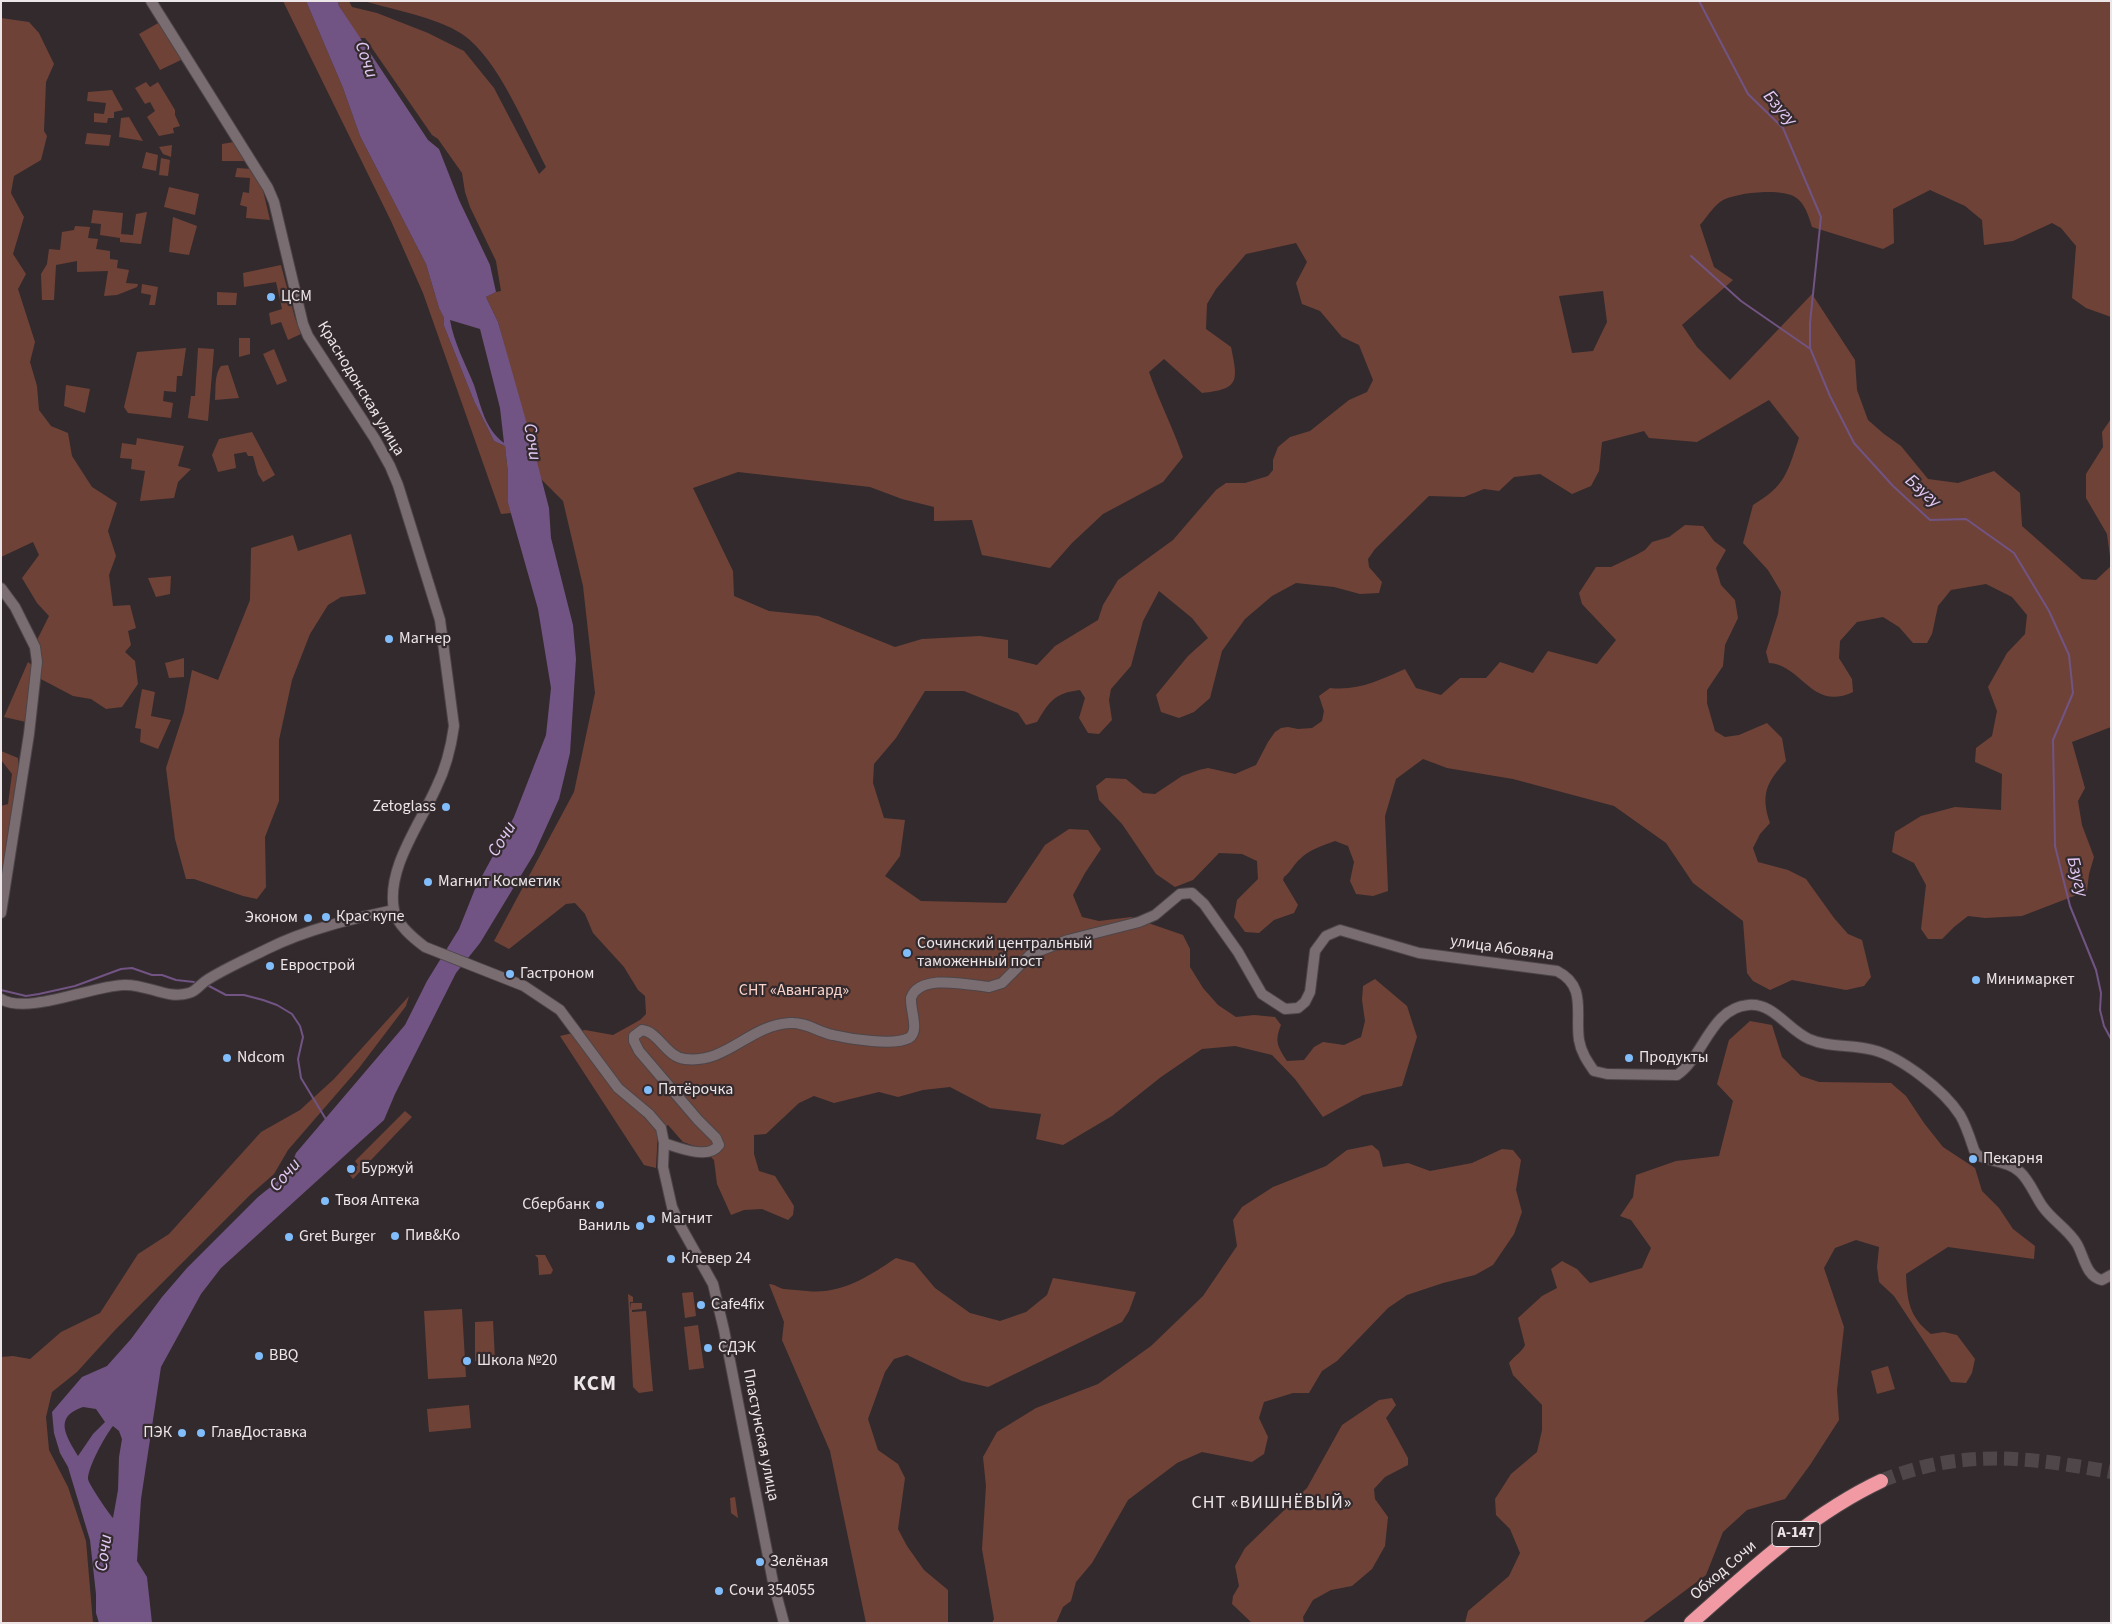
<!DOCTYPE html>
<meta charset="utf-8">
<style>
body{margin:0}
#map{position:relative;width:2112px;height:1624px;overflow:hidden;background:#332a2d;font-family:"Source Sans 3",sans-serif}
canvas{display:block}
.frame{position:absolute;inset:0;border:2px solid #ede6e8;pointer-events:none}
</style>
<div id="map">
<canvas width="2112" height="1624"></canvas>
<div class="frame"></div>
</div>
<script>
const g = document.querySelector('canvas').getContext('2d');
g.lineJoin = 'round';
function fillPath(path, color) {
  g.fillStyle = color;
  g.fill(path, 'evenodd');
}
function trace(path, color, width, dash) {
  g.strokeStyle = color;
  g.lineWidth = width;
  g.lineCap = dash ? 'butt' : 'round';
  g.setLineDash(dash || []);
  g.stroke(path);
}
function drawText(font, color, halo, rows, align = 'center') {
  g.font = font + ' "Source Sans 3",sans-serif';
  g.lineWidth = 4.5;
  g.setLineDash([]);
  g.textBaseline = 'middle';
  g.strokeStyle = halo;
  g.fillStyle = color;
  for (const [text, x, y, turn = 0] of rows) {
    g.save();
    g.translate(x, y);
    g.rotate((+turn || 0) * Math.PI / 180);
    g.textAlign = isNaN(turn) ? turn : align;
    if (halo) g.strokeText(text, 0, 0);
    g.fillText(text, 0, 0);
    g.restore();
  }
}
const green = new Path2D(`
 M 283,1 L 306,1 L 343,88 L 360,136 L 426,264 L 439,308 L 444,318 L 444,326 L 474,401 L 494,441 L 505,446 L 508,473 L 508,503 L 511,513 L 501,514 L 423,293 L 391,221 Z
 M 338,1 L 349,1 L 352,7 L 377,13 L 428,33 L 464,51 L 494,88 L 539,174 L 546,167 C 526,129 498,58 462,34 C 436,17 394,10 364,1 L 2111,1 L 2111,317 L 2086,308 L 2072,298 L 2076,246 L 2061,228 L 2052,223 L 2013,241 L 1984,245 L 1982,220 L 1965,206 L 1930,190 L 1893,209 L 1894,243 L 1883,249 L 1812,227 C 1809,217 1805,203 1795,197 C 1782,188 1734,192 1720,202 C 1713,207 1706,218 1700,225 L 1714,267 L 1733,280 L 1682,325 L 1697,347 L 1730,380 L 1812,294 L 1855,360 L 1857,390 L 1868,420 L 1884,434 L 1901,446 L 1928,479 L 1958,483 L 1994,471 L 2020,493 L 2022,526 L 2082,579 L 2096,580 L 2111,566 L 2111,727 L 2072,742 L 2085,788 L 2078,801 L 2082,825 L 2094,857 L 2089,874 L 2087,891 L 2022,916 L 1985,918 L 1968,916 L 1954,927 L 1942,939 L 1928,939 L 1921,929 L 1926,885 L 1914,863 L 1892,852 L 1895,832 L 1921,816 L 1955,807 L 2001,810 L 2002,774 L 1975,762 L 1976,748 L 1992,736 L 1997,711 L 1988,687 L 2007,653 L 2025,634 L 2027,615 L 2012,597 L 1986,584 L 1951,590 L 1938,606 L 1932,634 L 1927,643 L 1913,643 L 1899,627 L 1883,617 L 1857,622 L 1840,641 L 1839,658 L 1852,679 L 1853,692 C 1812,712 1801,664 1769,663 L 1766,652 L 1778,614 L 1781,592 L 1768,570 L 1743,543 L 1753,505 C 1786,485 1787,473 1799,438 L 1769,400 L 1697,442 L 1649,438 L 1644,431 L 1602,442 L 1599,471 L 1591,486 L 1572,494 L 1540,474 L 1514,477 L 1499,491 L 1484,489 L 1464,497 L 1429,496 L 1375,549 L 1368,559 L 1369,567 L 1382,582 L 1379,593 L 1360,594 L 1334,587 L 1296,583 L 1272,596 L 1245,619 L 1222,651 L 1210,698 L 1194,712 L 1179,718 L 1161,712 L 1156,695 L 1188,656 L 1208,638 L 1192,618 L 1159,591 L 1143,621 L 1131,666 L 1111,689 L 1109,700 L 1112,720 L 1099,734 L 1088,733 L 1079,718 L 1085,698 L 1080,690 C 1054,693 1049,702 1037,722 L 1026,725 L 1018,713 L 964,691 L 925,691 L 896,738 L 874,764 L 873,783 L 884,818 L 905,820 L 900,856 L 885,876 L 921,901 L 1006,903 L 1045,845 L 1069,829 L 1088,830 L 1101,849 L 1085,873 L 1073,895 L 1082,917 L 1099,921 L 1131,917 L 1183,935 L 1190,949 L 1190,967 L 1203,988 L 1218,1005 L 1236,1017 L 1254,1015 L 1275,1017 L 1281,1025 C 1274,1042 1278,1047 1287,1061 L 1304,1060 L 1314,1047 L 1323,1042 L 1344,1045 L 1361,1037 L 1365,1021 L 1362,1000 L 1363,986 L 1375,979 L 1407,1006 L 1417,1037 L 1402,1086 L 1363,1095 L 1323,1117 L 1295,1079 L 1272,1055 L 1235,1046 L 1202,1049 L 1161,1077 L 1112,1116 L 1063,1145 L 1036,1139 L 1041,1114 L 990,1108 L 950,1087 L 923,1090 L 898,1097 L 879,1092 L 834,1103 L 814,1096 L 799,1103 L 766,1134 L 754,1135 L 754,1154 L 759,1171 L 775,1176 L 794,1206 L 793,1215 L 788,1220 L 762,1209 L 744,1210 L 731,1215 L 717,1184 L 714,1160 L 703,1149 L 683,1142 L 668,1125 L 658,1130 L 656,1168 L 644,1165 L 560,1036 L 585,1030 L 613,1035 L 640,1020 L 646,1014 L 645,996 L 638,990 L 624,967 L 593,933 L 585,914 L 575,903 L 566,904 L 509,949 L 494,941 L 574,792 L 595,693 L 583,586 L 563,501 L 539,477 L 498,322 L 486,297 L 496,292 L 501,291 L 496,261 L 470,207 L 465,192 L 462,173 L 438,139 L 432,135 L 365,38 L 359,38 L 339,6 ZM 1296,243 L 1307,262 L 1296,283 L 1302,304 L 1320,311 L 1342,337 L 1359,345 L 1373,380 L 1367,392 L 1349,400 L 1310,431 L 1290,437 L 1278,447 L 1273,460 L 1273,470 L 1268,476 L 1245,483 L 1226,483 L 1216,490 L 1173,540 L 1118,580 L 1103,605 L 1098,620 L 1055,646 L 1037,665 L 1008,658 L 1008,640 L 980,636 L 922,639 L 895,647 L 818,616 L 769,611 L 734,596 L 733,571 L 693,488 L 738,472 L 870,487 L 902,499 L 934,507 L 934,521 L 972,520 L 982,555 L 1050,568 L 1072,543 L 1103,514 L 1163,482 L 1183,457 C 1173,428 1159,401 1149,372 L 1164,359 L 1202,393 C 1240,389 1238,381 1231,347 L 1206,329 L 1207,304 L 1216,289 L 1246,254 ZM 1603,291 L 1607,322 L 1593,351 L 1572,353 L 1559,296 Z
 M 1,18 L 29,22 L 39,33 L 54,64 L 46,82 L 44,131 L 47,136 L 41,160 L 14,176 L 11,193 L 24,217 L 13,254 L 26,274 L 18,289 L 35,342 L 30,362 L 37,386 L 39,410 L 51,426 L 68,433 L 72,456 L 92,487 L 117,503 L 108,531 L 116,556 L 109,575 L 113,606 L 130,605 L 136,628 L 128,631 L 131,645 L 125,652 L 135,661 L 138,684 L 122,707 L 106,709 L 91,699 L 73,696 L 37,677 L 42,663 L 37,640 L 49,616 L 37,603 L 22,578 L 39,555 L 33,542 L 1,557 Z
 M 160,22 L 183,59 L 160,70 L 139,34 Z
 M 146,82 L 150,87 L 158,82 L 175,110 L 175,115 L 180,126 L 173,128 L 174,133 L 159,136 L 147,117 L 155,111 L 150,102 L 145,104 L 135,88 Z
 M 112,90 L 123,110 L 114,112 L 114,118 L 108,118 L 107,123 L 94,122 L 94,113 L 104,114 L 106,103 L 87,101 L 88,92 Z
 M 129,117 L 143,141 L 119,137 L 121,118 Z
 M 87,133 L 111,135 L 109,146 L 85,144 Z
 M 234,142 L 247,161 L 222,161 L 222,144 Z
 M 172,145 L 171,157 L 163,154 L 159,147 Z
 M 146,152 L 158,155 L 156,171 L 142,168 Z
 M 161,158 L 170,160 L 168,176 L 159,175 Z
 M 237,168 L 252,169 L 262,186 L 270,220 L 246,218 L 247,207 L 240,205 L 243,192 L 249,193 L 250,178 L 235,177 Z
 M 169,187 L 199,194 L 195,215 L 164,207 Z
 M 93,210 L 123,213 L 121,234 L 133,235 L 136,214 L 147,212 L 141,244 L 120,242 L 120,238 L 100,235 L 101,224 L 91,223 Z
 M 173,217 L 197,226 L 189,255 L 169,252 Z
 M 75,226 L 90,227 L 88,238 L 98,239 L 96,249 L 110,251 L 110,259 L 118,260 L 117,268 L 129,270 L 126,283 L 138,284 L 137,287 L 117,295 L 104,296 L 108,271 L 77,272 L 77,261 L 56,265 L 54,300 L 42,300 L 41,274 L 47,264 L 49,249 L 60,250 L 62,232 L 74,230 Z
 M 281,265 L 295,318 L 301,334 L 288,340 L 281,322 L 271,325 L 269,313 L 282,309 L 276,282 L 244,287 L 243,273 Z
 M 142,284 L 158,287 L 155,305 L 149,305 L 151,295 L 141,293 Z
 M 217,292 L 237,293 L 236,305 L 217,305 Z
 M 239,338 L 250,338 L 250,354 L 239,357 Z
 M 186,348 L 182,376 L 177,376 L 176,392 L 164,391 L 163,401 L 173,403 L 171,418 L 128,413 L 124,407 L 137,352 Z
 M 198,348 L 214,349 L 208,421 L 188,418 L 191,396 L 195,396 Z
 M 274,349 L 287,381 L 277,385 L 263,354 Z
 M 228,365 L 239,398 L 215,400 C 216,389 214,375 221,366 Z
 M 66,385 L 90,389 L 85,413 L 64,406 Z
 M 2111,419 L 2111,564 L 2107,534 L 2086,498 L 2086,474 L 2103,447 L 2102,432 Z
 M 252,432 L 275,475 L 263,482 L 258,474 L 253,456 L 248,456 L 246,452 L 234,454 L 236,468 L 218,472 L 212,455 L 219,439 Z
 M 137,438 L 184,446 L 178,466 L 191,469 L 178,482 L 174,498 L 140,501 L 145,471 L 131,469 L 132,459 L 120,458 L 122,443 L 136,445 Z
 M 1685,525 L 1703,526 L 1714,541 L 1726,550 L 1716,568 L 1721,585 L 1735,600 L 1738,618 L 1725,645 L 1723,666 L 1707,690 L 1707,703 L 1715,731 L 1725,737 L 1739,735 L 1767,723 L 1782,738 L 1786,761 C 1767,782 1760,794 1770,823 L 1760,834 L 1753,848 L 1758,862 L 1788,870 L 1806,879 L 1834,918 L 1848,934 L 1862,940 L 1871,977 L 1864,986 L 1846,990 L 1792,980 L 1770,990 L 1753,981 L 1747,973 L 1743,921 L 1693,883 L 1666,843 L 1614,806 L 1513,779 L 1447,768 L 1423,759 L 1396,779 L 1385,816 L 1388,891 L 1373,896 L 1356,894 L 1350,881 L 1354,862 L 1348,846 L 1335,841 C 1322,846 1310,849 1300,859 C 1293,865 1291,872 1284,877 L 1283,880 L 1298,905 L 1294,913 L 1274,920 L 1259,933 L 1245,932 L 1234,917 L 1237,900 L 1258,879 L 1257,861 L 1242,854 L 1219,853 L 1193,880 L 1175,887 L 1156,874 L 1122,824 L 1099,800 L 1096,786 L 1106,778 L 1126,779 L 1143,793 L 1155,794 L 1182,776 L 1199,770 L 1208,768 L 1235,774 L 1256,765 L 1268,742 L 1275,732 L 1281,728 L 1288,727 L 1298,729 L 1312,728 L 1322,721 L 1324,711 L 1319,696 L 1330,688 C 1359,691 1379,680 1405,669 L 1416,688 L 1441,695 L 1460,678 L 1486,678 L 1500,662 L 1533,673 L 1548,651 L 1597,664 L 1616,640 L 1582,604 L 1579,593 L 1596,567 L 1611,567 L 1636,555 L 1645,550 L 1652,542 L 1669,537 Z
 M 351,534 L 366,594 L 341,597 L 328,605 L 310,634 L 292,680 L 279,740 L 279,801 L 265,837 L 266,887 L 257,899 L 243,896 L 194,879 L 186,879 L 175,839 L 166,768 L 184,712 L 192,670 L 218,680 L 250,600 L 251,548 L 293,535 L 298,551 Z
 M 171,576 L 170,594 L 156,597 L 148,578 Z
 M 184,658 L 184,677 L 169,678 L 165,663 Z
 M 28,662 L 33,666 L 26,722 L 4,717 Z
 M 142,689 L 155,692 L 151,716 L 171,720 L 158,749 L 140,742 L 141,729 L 135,728 Z
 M 1,751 L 18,758 L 19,773 L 3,877 L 1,877 L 1,806 L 8,804 L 12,774 L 1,760 Z
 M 409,996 L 406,1006 L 359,1068 L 288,1150 L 274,1174 L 250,1195 L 116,1329 L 77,1372 L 52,1392 L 46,1417 L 49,1450 L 68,1487 L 86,1541 L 93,1623 L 1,1623 L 1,1357 L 13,1356 L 30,1359 L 61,1332 L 100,1313 L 138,1254 L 169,1234 L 261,1132 L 300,1110 L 334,1079 Z
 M 1750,1021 L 1772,1025 L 1782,1057 L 1801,1076 L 1819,1082 L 1891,1083 L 1906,1096 L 1924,1123 L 1943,1147 L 1975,1168 L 1982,1191 L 1999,1208 L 2013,1229 L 2035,1246 L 2034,1259 L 1948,1247 L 1906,1274 C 1907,1300 1909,1317 1931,1334 L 1944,1332 L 1957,1335 L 1975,1359 L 1972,1373 L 1966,1383 L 1951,1382 L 1894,1296 L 1879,1282 L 1877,1267 L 1879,1247 L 1856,1240 L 1835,1248 L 1824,1268 L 1844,1327 L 1837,1390 L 1839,1420 L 1810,1465 L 1785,1499 L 1747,1510 L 1723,1532 L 1706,1575 L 1642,1623 L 1465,1623 L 1468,1611 L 1509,1576 L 1520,1553 L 1510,1529 L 1496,1515 L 1495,1499 L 1511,1474 L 1537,1452 L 1542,1430 L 1542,1405 L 1513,1375 L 1509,1363 C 1514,1356 1522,1352 1525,1345 L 1518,1318 L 1542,1296 L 1557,1288 L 1551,1269 L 1562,1261 L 1577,1269 L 1590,1283 L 1642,1268 L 1651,1248 L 1631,1220 L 1620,1216 L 1633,1197 L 1636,1175 L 1676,1161 L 1719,1156 L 1733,1101 L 1717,1084 L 1729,1040 Z
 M 405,1111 L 412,1117 L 353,1179 L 349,1174 L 358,1165 L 355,1161 Z
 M 1372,1145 L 1379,1151 L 1383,1167 L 1408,1163 L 1430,1171 L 1472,1163 L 1502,1149 L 1513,1150 L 1521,1160 L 1516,1190 L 1522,1212 L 1514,1234 L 1493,1265 L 1475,1275 L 1443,1283 L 1407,1295 L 1388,1308 L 1337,1361 L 1322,1371 L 1309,1393 L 1293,1393 L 1264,1402 L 1259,1418 L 1268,1437 L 1264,1454 L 1252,1462 L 1202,1452 L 1177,1463 L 1128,1500 L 1092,1563 L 1076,1582 L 1071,1601 L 1063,1607 L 1056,1623 L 992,1623 L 994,1619 L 982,1549 L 986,1486 L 983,1457 L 997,1432 L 1036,1408 L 1098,1384 L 1151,1346 L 1203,1296 L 1237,1246 L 1233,1220 L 1242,1207 L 1273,1187 L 1326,1166 L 1347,1150 Z
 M 535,1255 L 545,1255 L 553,1270 L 551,1274 L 539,1275 L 538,1258 Z
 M 896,1258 L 914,1263 L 935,1288 L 970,1313 L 1000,1321 L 1026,1312 L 1047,1295 L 1053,1278 L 1136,1292 L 1129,1311 L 1122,1322 L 988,1387 L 962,1381 L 907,1355 L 894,1359 L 885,1372 L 868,1419 L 878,1450 L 898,1464 L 905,1478 L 898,1529 L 907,1546 L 924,1570 L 948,1590 L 948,1623 L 866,1623 L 830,1451 L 782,1340 L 784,1322 L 769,1284 C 775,1284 778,1288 784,1289 C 791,1290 799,1290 807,1291 C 841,1295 869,1276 896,1258 Z
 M 693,1292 L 696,1316 L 685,1318 L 682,1293 Z
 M 628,1294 L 633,1297 L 633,1302 L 630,1302 L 631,1309 L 631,1303 L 642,1303 L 642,1309 L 632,1310 L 632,1312 L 646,1311 L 653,1391 L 639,1393 L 633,1387 Z
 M 462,1309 L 466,1377 L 428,1379 L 424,1311 Z
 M 493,1321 L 495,1360 L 475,1361 L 475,1322 Z
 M 698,1325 L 704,1368 L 689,1370 L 684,1327 Z
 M 1888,1366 L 1895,1389 L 1877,1394 L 1871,1371 Z
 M 1392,1398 L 1396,1405 L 1386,1418 L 1408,1458 L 1408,1465 L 1385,1477 L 1374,1489 L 1375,1499 L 1388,1517 L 1385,1546 L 1372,1569 L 1352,1586 L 1331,1590 L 1313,1600 L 1303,1617 L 1304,1623 L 1252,1623 L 1232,1604 L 1233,1596 L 1239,1586 L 1235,1566 L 1245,1548 L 1307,1488 L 1342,1425 L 1379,1400 Z
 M 469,1405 L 471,1428 L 429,1432 L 427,1409 Z
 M 735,1497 L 738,1518 L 731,1513 L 730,1498 Z`);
const water = new Path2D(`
 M 306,1 L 338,1 L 339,6 L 428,140 L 439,149 L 459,200 L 490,265 L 496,292 L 486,297 L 498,322 L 530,435 L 549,508 L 551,538 L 573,625 L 576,659 L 570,753 L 559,799 L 534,854 L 480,943 L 456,973 L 395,1094 L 384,1120 L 221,1268 L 201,1294 L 161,1367 L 141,1499 L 137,1561 L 147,1577 L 152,1623 L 99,1623 L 96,1613 L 96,1594 L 90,1540 L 68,1467 L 60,1453 L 54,1433 L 52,1412 L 82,1377 L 107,1366 L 131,1339 L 162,1297 L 187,1268 L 258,1197 L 288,1173 L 296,1153 L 405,1025 L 427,981 L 459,929 L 475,889 L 514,817 L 546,735 L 551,688 L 538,609 L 508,503 L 508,473 L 505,446 L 494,441 L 474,401 L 444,326 L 444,318 L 439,308 L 426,264 L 360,136 L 343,88 ZM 450,320 L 480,329 L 500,408 L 504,443 C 485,429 481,406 474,385 C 465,363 454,343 450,320 ZM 83,1407 L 96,1409 L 105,1422 L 93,1434 L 78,1456 C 66,1436 53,1417 83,1407 ZM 113,1426 L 119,1431 L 122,1439 L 119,1457 L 118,1490 L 113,1518 C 109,1514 88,1483 88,1479 C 88,1467 105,1436 113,1426 Z`);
const stream = new Path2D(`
 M 1699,1 L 1748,94 L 1783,128 L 1821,217 L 1810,323 L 1810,348 L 1830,396 L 1854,443 L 1893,486 L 1930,520 L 1966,519 L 2014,553 L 2049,611 L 2069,655 L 2073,693 L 2053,740 L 2055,846 L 2070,906 L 2096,970 L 2101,993 L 2100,1010 L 2104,1026 L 2111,1039
 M 1691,256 L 1741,301 L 1809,348
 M 209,986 L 226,995 L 244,995 L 263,1000 L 277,1005 L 292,1014 L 300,1026 L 303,1037 L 298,1059 L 301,1078 L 327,1121
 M 1,990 L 26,996 L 39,994 L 75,986 L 121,969 L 132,968 L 152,975 L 162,975 L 176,980 L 194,982`);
const highwayTunnel = new Path2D(`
 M 1881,1481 C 1961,1448 2028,1457 2111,1472`);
const secondary = new Path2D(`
 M 151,1 L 268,188 L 274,202 L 303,324 L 308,336 L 375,439 L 390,466 L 398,485 L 440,620 L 454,726 C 451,748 446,768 436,788 C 420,824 386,869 394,910 C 397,925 413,938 425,947 L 524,986 L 560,1010 L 618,1088 L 649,1114 L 661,1128 L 664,1143 L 663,1167 L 672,1207 L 680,1225 L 713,1284 L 724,1330 L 773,1582 L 784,1623
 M 1,588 L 15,607 L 35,647 L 37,662 L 29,734 L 1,913
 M 1,999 C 27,1015 92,986 123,985 C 146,983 166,1000 189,993 C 197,991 200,984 207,980 C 226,968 247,959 267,949 C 307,929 351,919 394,910
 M 664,1143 C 679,1148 709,1160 719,1145 L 716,1138 L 698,1120 L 639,1051 L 634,1041 L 634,1036 L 642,1030 C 659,1032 666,1057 685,1059 C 727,1064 749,1025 790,1023 C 806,1022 818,1032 833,1035 C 850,1039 894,1046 909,1038 C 920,1031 910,1010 911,998 C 920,973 968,985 989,987 L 1002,983 L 1031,954 L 1068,940 L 1139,922 L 1155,915 L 1180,894 L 1192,893 L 1204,904 L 1238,952 L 1262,994 L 1285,1009 L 1298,1008 L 1305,1002 L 1310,992 L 1315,951 L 1326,936 L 1340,930 L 1419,953 L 1557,971 C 1587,986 1575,1013 1579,1040 C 1581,1052 1587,1061 1594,1071 L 1607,1074 L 1677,1075 C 1703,1058 1711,1008 1748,1005 C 1773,1002 1788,1030 1809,1039 C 1829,1048 1852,1044 1873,1050 C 1901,1057 1944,1090 1960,1115 C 1966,1125 1970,1138 1974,1150 L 1977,1155 C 1991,1162 2008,1161 2020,1172 C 2030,1181 2035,1196 2043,1207 C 2053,1221 2068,1229 2077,1244 C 2084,1256 2086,1277 2102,1280 L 2111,1275`);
const highway = new Path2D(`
 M 1691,1623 C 1750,1571 1809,1515 1881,1481`);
const markers = [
 [271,297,5,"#81bdfa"],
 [389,639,5,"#81bdfa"],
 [446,807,5,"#81bdfa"],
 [428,882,5,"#81bdfa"],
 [326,917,5,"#81bdfa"],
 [308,918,5,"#81bdfa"],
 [907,953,5,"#81bdfa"],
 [270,966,5,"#81bdfa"],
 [510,974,5,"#81bdfa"],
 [1976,980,5,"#81bdfa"],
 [227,1058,5,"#81bdfa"],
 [1629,1058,5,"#81bdfa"],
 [648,1090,5,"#81bdfa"],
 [1973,1159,5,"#81bdfa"],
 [351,1169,5,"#81bdfa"],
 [325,1201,5,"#81bdfa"],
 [600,1205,5,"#81bdfa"],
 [651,1219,5,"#81bdfa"],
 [640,1226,5,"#81bdfa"],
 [395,1236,5,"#81bdfa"],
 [289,1237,5,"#81bdfa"],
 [671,1259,5,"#81bdfa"],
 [701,1305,5,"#81bdfa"],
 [708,1348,5,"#81bdfa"],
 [259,1356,5,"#81bdfa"],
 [467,1361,5,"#81bdfa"],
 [182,1433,5,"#81bdfa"],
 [201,1433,5,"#81bdfa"],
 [760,1562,5,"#81bdfa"],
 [719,1591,5,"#81bdfa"]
];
const shields = [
 [1796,1534,48]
];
const shieldNames = [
 ["А-147",1796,1534]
];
const poiNames = [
 ["ЦСМ",281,297],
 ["Магнер",399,639],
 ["Zetoglass",436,807,"right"],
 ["Магнит Косметик",438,882],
 ["Крас купе",336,917],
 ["Эконом",298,918,"right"],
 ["Сочинский центральный",917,944],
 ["таможенный пост",917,962],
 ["Еврострой",280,966],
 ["Гастроном",520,974],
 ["Минимаркет",1986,980],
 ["Ndcom",237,1058],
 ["Продукты",1639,1058],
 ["Пятёрочка",658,1090],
 ["Пекарня",1983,1159],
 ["Буржуй",361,1169],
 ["Твоя Аптека",335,1201],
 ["Сбербанк",590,1205,"right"],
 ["Магнит",661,1219],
 ["Ваниль",630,1226,"right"],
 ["Пив&Ко",405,1236],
 ["Gret Burger",299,1237],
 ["Клевер 24",681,1259],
 ["Cafe4fix",711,1305],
 ["СДЭК",718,1348],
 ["BBQ",269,1356],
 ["Школа №20",477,1361],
 ["ПЭК",172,1433,"right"],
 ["ГлавДоставка",211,1433],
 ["Зелёная",770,1562],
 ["Сочи 354055",729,1591]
];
const streetNames = [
 ["Краснодонская улица",360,389,59],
 ["улица Абовяна",1502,949,8],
 ["Пластунская улица",760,1435,79],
 ["Обход Сочи",1724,1571,-41]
];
const parkNames = [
 ["СНТ «Авангард»",794,991]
];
const waterNames = [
 ["Сочи",365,60,71],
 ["Бзугу",1779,109,49],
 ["Сочи",531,442,81],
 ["Бзугу",1922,492,41],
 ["Сочи",503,840,-58],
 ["Бзугу",2076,877,76],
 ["Сочи",286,1176,-49],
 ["Сочи",105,1553,-82]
];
const neighbourhoodNames = [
 ["СНТ «ВИШНЁВЫЙ»",1272,1504]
];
const districtNames = [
 ["КСМ",595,1385]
];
fillPath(green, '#6f4237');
fillPath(water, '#715483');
trace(stream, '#715483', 2);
trace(highwayTunnel, '#4f4649', 14, [14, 7]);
trace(secondary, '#4d4548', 12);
trace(highway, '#4d4548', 16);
trace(secondary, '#796d72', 10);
trace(highway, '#f19aa3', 14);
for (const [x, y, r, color] of markers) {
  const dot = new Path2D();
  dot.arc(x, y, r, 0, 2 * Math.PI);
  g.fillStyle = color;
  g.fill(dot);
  trace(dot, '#332a2d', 2);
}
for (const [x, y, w] of shields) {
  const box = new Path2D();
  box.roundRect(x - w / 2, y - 12.5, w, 25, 4);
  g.fillStyle = '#332a2d';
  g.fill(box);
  trace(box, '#ede6e8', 1);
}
drawText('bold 15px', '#ede6e8', null, shieldNames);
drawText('16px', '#ede6e8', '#332a2d', poiNames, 'left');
drawText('16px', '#ede6e8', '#332a2d', streetNames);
drawText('16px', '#fad4cb', '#332a2d', parkNames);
drawText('italic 18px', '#e4c9f6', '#332a2d', waterNames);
g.letterSpacing = '1px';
drawText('18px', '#ede6e8', '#332a2d', neighbourhoodNames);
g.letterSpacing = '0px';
g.letterSpacing = '1px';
drawText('bold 21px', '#ede6e8', '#332a2d', districtNames);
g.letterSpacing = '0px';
</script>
